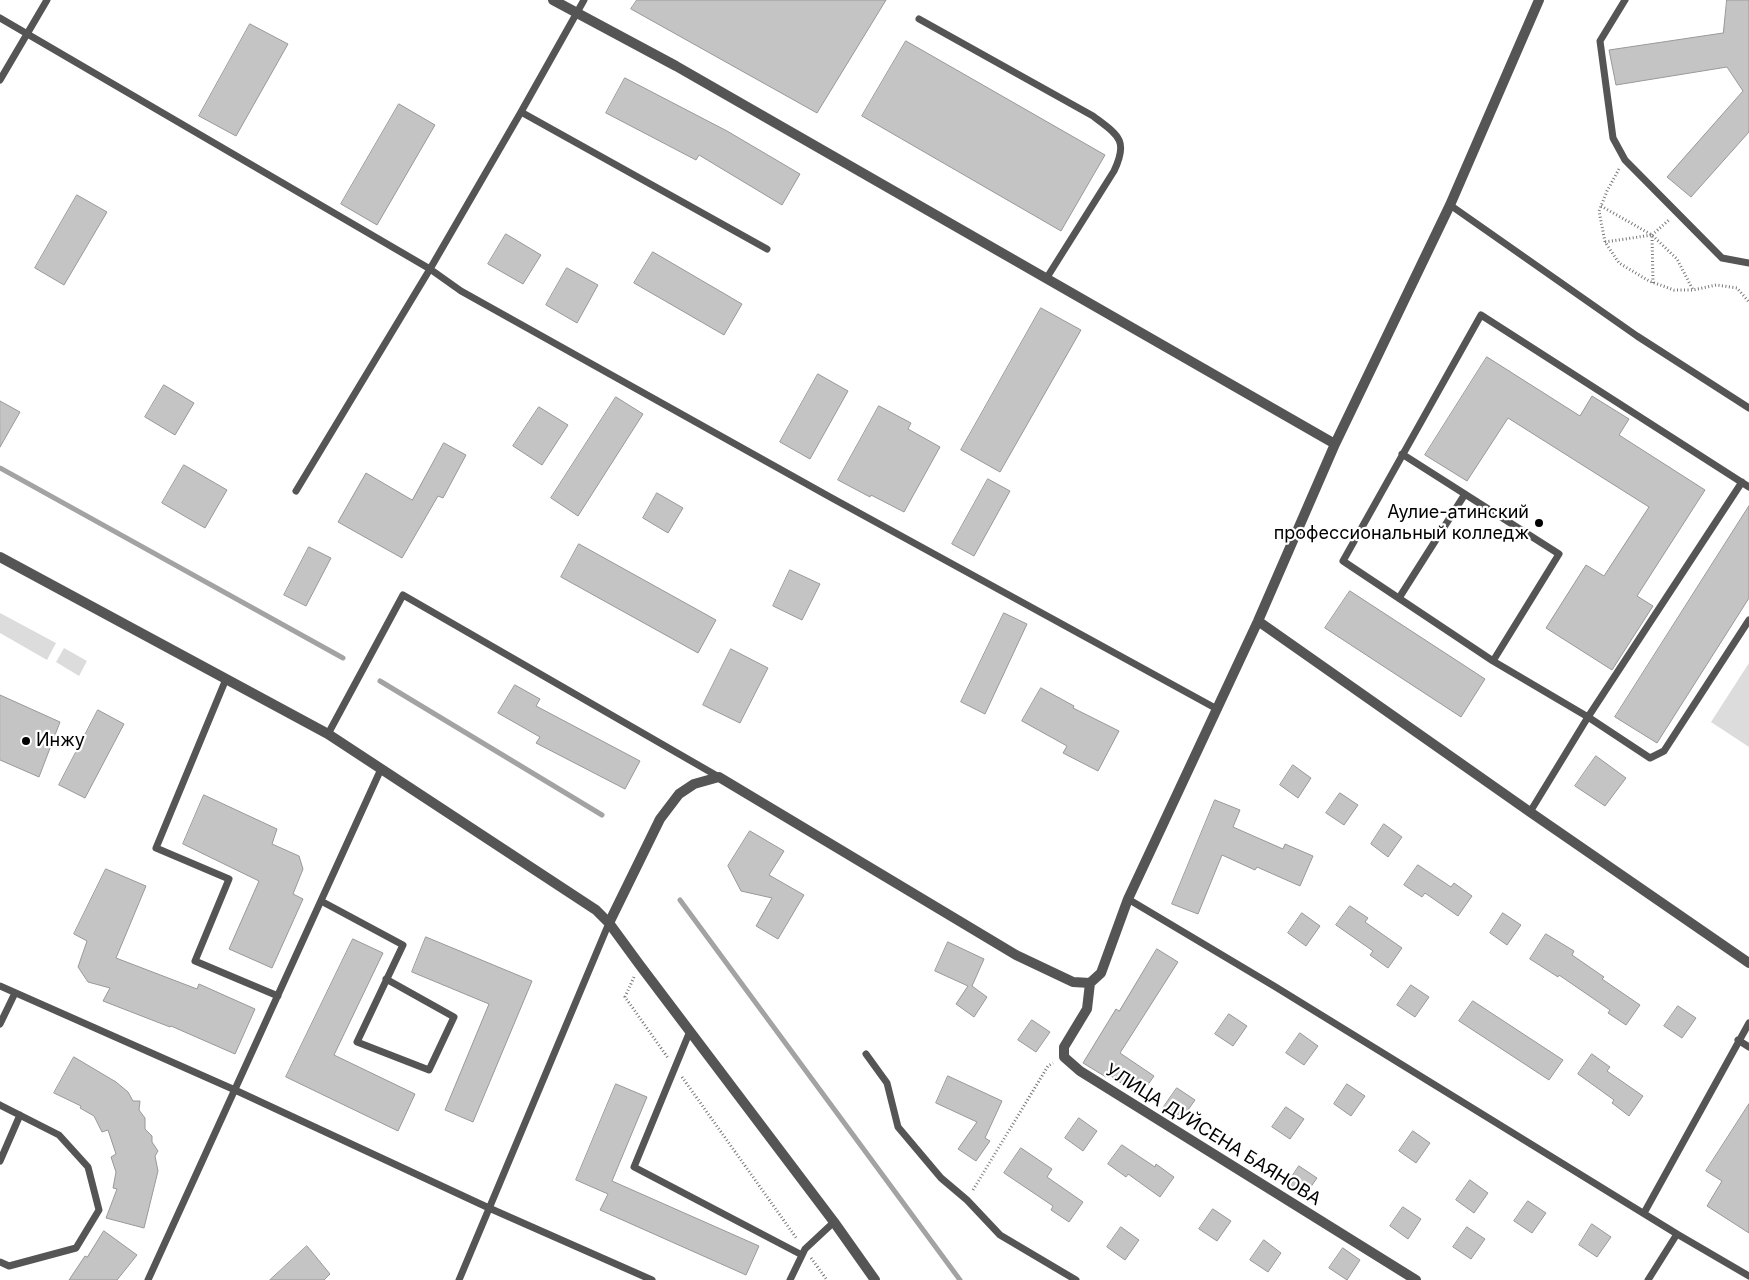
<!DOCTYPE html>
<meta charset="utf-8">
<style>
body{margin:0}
canvas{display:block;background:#fff}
</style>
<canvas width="1749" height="1280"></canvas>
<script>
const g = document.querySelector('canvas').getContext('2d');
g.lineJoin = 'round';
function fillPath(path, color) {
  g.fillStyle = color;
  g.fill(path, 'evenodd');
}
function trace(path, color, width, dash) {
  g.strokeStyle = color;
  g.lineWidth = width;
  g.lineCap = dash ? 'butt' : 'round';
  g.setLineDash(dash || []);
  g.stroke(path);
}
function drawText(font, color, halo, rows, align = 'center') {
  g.font = font + ' Inter,sans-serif';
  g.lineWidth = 4.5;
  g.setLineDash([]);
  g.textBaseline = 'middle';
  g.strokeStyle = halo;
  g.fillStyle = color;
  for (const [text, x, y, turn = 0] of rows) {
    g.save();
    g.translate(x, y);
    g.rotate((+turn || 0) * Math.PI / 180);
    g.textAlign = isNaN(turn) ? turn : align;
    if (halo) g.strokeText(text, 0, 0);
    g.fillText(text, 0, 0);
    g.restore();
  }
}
const green = new Path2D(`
 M 0,613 L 56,643 L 47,660 L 0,633 Z
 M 64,648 L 87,661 L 79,676 L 56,662 Z
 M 1749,663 L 1749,747 L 1711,722 Z`);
const stream = new Path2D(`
 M 0,468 L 343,658
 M 380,681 L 602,815
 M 680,900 L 960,1280`);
const building = new Path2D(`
 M 637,0 L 886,0 L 817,113 L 631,9 Z
 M 1727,0 L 1749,0 L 1749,132 L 1691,197 L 1667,177 L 1743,91 L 1727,67 L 1616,85 L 1609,50 L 1723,33 Z
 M 250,24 L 288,44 L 236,136 L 199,116 Z
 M 906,41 L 1105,155 L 1061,231 L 862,116 Z
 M 625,78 L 727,131 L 800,174 L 782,205 L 699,155 L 696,160 L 606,113 Z
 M 399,104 L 435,125 L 377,225 L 341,204 Z
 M 77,195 L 107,212 L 64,285 L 35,268 Z
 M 506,234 L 541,255 L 523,284 L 488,264 Z
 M 653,252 L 742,304 L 724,335 L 634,283 Z
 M 567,268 L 598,285 L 577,323 L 546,305 Z
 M 1041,308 L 1081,330 L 1000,472 L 961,450 Z
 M 1487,357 L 1580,416 L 1592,396 L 1629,419 L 1619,435 L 1705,490 L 1637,596 L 1653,606 L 1612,670 L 1546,628 L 1586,565 L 1604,576 L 1649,507 L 1508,418 L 1467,481 L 1425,455 Z
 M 818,374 L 848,391 L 810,459 L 780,442 Z
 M 164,385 L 194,403 L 175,435 L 145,417 Z
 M 616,397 L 643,414 L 578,516 L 551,498 Z
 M 0,401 L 20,412 L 0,447 Z
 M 879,406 L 911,423 L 908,429 L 940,447 L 904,512 L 871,495 L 870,497 L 838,480 Z
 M 539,407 L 568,425 L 542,465 L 513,446 Z
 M 444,443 L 466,455 L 443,498 L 438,496 L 402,558 L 338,522 L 366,473 L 412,500 Z
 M 184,465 L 227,490 L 205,528 L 162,503 Z
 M 988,479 L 1010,491 L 974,556 L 952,544 Z
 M 657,493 L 683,508 L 668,533 L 643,518 Z
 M 1749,506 L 1749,598 L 1657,743 L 1615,717 Z
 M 579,544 L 716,620 L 698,653 L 561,577 Z
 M 309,547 L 331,558 L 306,606 L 284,595 Z
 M 790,570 L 820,584 L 802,620 L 773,606 Z
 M 1350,591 L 1485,679 L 1461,717 L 1325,628 Z
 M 1004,613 L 1027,624 L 985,714 L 961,702 Z
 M 731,649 L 768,668 L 740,723 L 703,705 Z
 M 515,685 L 540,699 L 536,706 L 640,761 L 625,789 L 536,743 L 540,737 L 498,713 Z
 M 1041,688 L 1074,706 L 1073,708 L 1119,731 L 1098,771 L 1063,753 L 1067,746 L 1022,721 Z
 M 0,695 L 60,722 L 39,777 L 0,760 Z
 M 98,710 L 124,724 L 85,798 L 59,785 Z
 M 1596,756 L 1626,778 L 1605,806 L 1575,786 Z
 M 1293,765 L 1311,778 L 1298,798 L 1280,785 Z
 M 1340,793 L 1358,805 L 1344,825 L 1326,813 Z
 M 204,795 L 277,829 L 272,844 L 299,856 L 303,869 L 293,894 L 303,899 L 272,968 L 229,949 L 259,881 L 183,844 Z
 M 1215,800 L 1240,810 L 1233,827 L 1283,849 L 1285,844 L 1313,856 L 1300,886 L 1257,867 L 1255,870 L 1222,855 L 1198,914 L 1172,904 Z
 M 1384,824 L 1402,837 L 1388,857 L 1371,844 Z
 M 750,831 L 784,851 L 769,875 L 804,895 L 778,939 L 756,926 L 772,898 L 741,891 L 728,866 Z
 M 1418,865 L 1451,887 L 1454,883 L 1472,896 L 1458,916 L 1425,893 L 1422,897 L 1404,885 Z
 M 106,869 L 146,886 L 116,958 L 197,989 L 199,984 L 255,1009 L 235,1054 L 171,1026 L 170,1027 L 103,1001 L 110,988 L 88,982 L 78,967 L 87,941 L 74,934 Z
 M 1350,906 L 1368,918 L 1365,922 L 1402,948 L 1388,968 L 1370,955 L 1373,951 L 1336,925 Z
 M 1302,913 L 1320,926 L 1306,946 L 1288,933 Z
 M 1503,913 L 1521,925 L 1507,945 L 1490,933 Z
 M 1546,934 L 1574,951 L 1572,955 L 1604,977 L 1602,979 L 1640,1005 L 1626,1025 L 1608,1013 L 1610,1010 L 1559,975 L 1558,977 L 1530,959 Z
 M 426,937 L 532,981 L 473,1122 L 445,1110 L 489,1004 L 412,972 Z
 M 353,939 L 383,953 L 334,1055 L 415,1094 L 398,1131 L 286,1077 Z
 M 948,942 L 984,959 L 972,986 L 987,997 L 974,1017 L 956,1004 L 968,986 L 935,971 Z
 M 1157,949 L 1178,962 L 1120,1053 L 1154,1076 L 1140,1096 L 1108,1074 L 1106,1077 L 1083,1063 L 1116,1009 L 1119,1011 Z
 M 1411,985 L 1429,997 L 1415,1017 L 1397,1005 Z
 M 1473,1001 L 1563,1060 L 1549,1080 L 1459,1021 Z
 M 1678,1006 L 1696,1018 L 1682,1038 L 1664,1026 Z
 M 1229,1014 L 1247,1026 L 1233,1046 L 1215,1034 Z
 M 1032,1020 L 1050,1032 L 1036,1052 L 1018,1040 Z
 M 1300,1033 L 1318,1046 L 1304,1065 L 1286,1053 Z
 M 1592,1054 L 1610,1067 L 1607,1071 L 1643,1096 L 1629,1116 L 1612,1103 L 1614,1100 L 1578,1074 Z
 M 74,1057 L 116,1082 L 128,1092 L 133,1101 L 140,1101 L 139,1110 L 145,1118 L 145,1129 L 152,1136 L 152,1142 L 158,1151 L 155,1156 L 158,1171 L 144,1228 L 106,1218 L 117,1189 L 113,1188 L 116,1172 L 111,1157 L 116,1154 L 108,1130 L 102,1132 L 94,1116 L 80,1108 L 81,1106 L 54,1093 Z
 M 948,1076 L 1002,1101 L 985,1138 L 990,1141 L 976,1161 L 958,1149 L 977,1122 L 936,1103 Z
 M 616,1084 L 647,1097 L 612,1181 L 759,1246 L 746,1275 L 600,1210 L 608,1194 L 576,1180 Z
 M 1347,1084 L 1365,1096 L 1351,1116 L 1334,1104 Z
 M 1177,1088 L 1195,1100 L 1181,1120 L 1163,1108 Z
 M 1749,1104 L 1749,1233 L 1707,1206 L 1722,1181 L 1706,1171 Z
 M 1286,1107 L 1304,1119 L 1290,1139 L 1272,1127 Z
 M 1079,1118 L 1097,1131 L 1083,1151 L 1065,1138 Z
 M 1413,1131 L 1430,1143 L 1416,1163 L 1399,1151 Z
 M 1122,1145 L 1155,1167 L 1156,1164 L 1174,1177 L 1160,1197 L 1128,1174 L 1126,1177 L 1108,1164 Z
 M 1021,1148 L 1052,1169 L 1047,1177 L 1083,1202 L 1069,1222 L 1051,1210 L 1053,1206 L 1004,1173 Z
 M 1299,1166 L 1317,1178 L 1303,1198 L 1286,1186 Z
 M 1470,1180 L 1488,1193 L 1474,1213 L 1456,1200 Z
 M 1528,1201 L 1546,1213 L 1532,1233 L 1514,1221 Z
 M 1403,1207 L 1421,1219 L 1408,1239 L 1390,1226 Z
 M 1213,1209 L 1231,1221 L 1217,1241 L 1199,1229 Z
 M 1592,1224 L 1611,1237 L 1597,1257 L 1579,1245 Z
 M 1121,1227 L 1139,1240 L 1125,1260 L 1107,1247 Z
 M 1467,1227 L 1485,1239 L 1471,1259 L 1453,1247 Z
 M 104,1231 L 137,1255 L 117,1280 L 69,1280 L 85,1256 L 87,1257 Z
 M 1264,1240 L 1281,1253 L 1268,1272 L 1250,1260 Z
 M 307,1246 L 330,1274 L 324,1280 L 270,1280 Z
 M 1343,1248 L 1360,1260 L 1347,1280 L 1329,1268 Z`);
const path = new Path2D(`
 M 1619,169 L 1607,191 L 1599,211 L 1605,242 L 1619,263 L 1649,281 L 1674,290 L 1693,290 L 1716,285 L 1737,288 L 1749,302
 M 1601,206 L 1652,235 L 1677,259 L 1693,290
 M 1652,235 L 1670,219
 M 1605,242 L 1652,235 L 1653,283
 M 634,977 L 625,997 L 668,1058
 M 682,1077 L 797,1239
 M 973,1190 L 1048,1066 L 1053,1063
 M 811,1258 L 827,1280`);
const service = new Path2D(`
 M 584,0 L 521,112 L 767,249
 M 1625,0 L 1600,41 L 1613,138 L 1625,160 L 1722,258 L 1749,263
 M 0,18 L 430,269 L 521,112
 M 919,19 L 1093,116 C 1118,135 1129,140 1114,171 L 1046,279
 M 0,80 L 47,0
 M 1450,205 L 1637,336 L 1749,408
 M 1402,454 L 1559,554 L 1493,661
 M 1749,487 L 1481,315 L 1343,561 L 1493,661 L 1588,717 L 1650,758 L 1664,751 L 1749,620
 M 296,491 L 430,269 L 461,291 L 830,497 L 1217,709
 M 1399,598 L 1465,494
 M 226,679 L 156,848 L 229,879 L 195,961 L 278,996
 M 328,734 L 403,595 L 719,777
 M 1530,812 L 1588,717 L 1742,482
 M 1128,899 L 1274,986 L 1677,1234 L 1749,1276
 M 321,901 L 403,945 L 357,1042 L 429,1070 L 454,1017 L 386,979
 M 0,986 L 235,1090 L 489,1208 L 652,1280
 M 0,1024 L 15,993
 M 690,1031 L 634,1167 L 802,1255
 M 1738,1040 L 1749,1047
 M 866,1054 L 887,1083 L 898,1127 L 941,1178 L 967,1200 L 1000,1235 L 1076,1280
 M 0,1105 L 59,1135 L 88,1167 L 99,1210 L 76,1248 L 9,1266 L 0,1262
 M 0,1161 L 20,1115
 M 1644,1213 L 1749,1023
 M 148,1280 L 381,769
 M 459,1280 L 609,923
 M 790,1280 L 805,1249 L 834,1222
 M 1648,1280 L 1677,1234`);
const minor = new Path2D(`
 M 553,0 L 676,66 L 1335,444
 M 1258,621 L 1530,812 L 1749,963
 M 609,923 L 660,819 L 679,794 L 694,784 L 719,777 L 1016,955 L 1073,982 L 1090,983 L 1101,973 L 1128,899 L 1258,621 L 1335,444 L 1450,205 L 1539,0
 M 1090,983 L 1087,1009 L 1064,1047 L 1064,1057 L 1080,1071 L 1416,1280`);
const tertiary = new Path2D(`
 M 0,557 L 328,734 L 596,910 L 609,923 L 639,964 L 834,1222 L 875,1280`);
const markers = [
 [1539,523,5,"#000"],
 [26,741,5,"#000"]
];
const poiNames = [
 ["Аулие-атинский",1529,513],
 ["профессиональный колледж",1529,534],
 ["Инжу",36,741,"left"]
];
const streetNames = [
 ["УЛИЦА ДУЙСЕНА БАЯНОВА",1213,1135,32]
];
fillPath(green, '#dcdcdc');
trace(stream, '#a3a3a3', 5);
fillPath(building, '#c4c4c4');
trace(building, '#999', 1);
trace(path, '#777', 3, [1, 2.5]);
trace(service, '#555', 7);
trace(minor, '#555', 10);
trace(tertiary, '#555', 10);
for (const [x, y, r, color] of markers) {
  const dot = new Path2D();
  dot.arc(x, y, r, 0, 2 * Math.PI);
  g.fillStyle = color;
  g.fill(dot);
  trace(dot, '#fff', 2);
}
drawText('18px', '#000', '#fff', poiNames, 'right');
drawText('18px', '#000', '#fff', streetNames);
</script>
